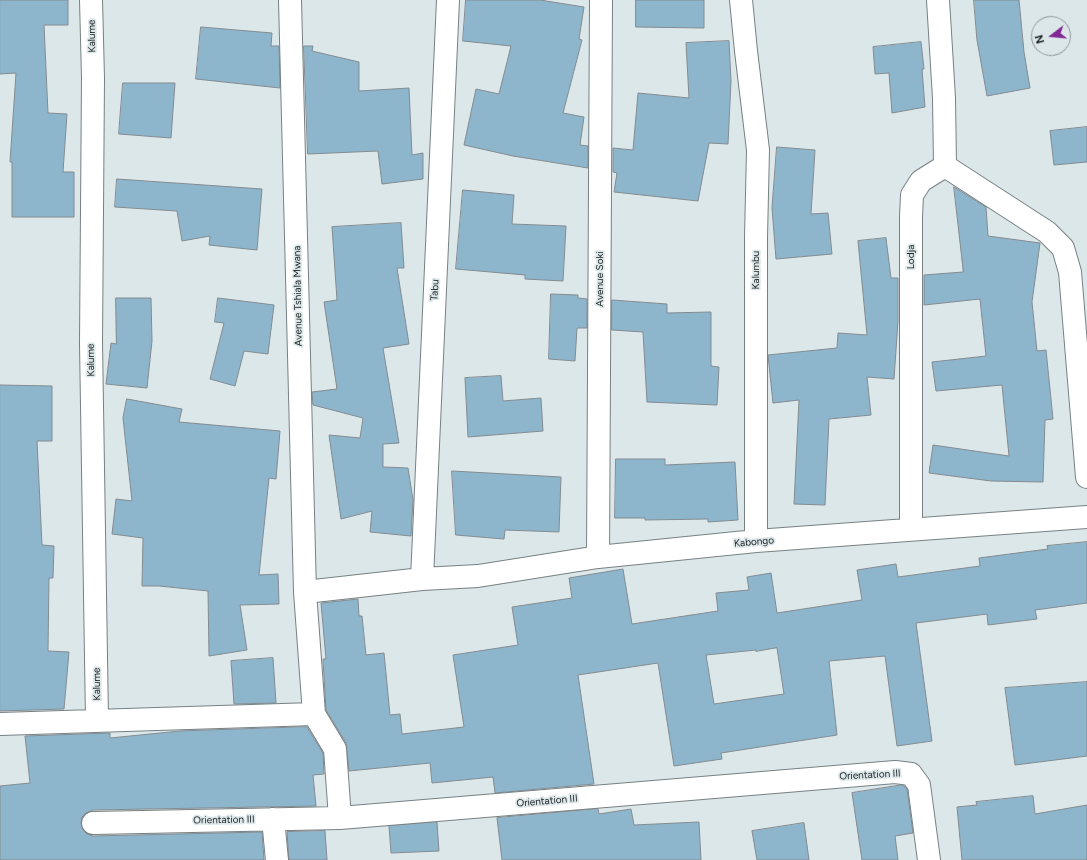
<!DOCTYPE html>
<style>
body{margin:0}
#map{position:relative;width:1087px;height:860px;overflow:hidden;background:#dce7ea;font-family:Figtree,sans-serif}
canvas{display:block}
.north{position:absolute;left:1031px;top:16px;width:40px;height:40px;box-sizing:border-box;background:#dce7ea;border:1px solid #8f979a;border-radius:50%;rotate:254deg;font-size:11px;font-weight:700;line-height:16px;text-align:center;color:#1c2021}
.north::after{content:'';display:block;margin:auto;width:14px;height:18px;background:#812895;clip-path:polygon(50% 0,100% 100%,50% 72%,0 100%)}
</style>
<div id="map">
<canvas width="1087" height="860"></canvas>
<div class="north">N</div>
</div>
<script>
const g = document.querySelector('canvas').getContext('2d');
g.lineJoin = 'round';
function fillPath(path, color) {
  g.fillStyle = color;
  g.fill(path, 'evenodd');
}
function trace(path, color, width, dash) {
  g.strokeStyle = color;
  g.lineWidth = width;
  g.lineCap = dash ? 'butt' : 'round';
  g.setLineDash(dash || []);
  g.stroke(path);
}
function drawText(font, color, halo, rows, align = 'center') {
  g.font = font + ' Figtree,sans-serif';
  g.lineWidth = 3.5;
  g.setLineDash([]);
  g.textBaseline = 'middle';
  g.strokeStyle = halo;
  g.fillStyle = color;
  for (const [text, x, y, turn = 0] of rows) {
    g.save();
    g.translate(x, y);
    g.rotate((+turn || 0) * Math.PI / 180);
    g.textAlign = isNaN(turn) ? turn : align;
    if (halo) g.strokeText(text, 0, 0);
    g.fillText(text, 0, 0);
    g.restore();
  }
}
const building = new Path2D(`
 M 0,0 L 68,0 L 68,25 L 44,25 L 48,113 L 67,114 L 63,172 L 74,172 L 74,217 L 12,217 L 12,162 L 10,162 L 16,73 L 0,74 Z
 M 466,0 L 540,0 L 584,7 L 579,39 L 582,40 L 563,113 L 584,117 L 580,145 L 588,146 L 588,168 L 513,156 L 464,145 L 476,89 L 499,94 L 511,46 L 463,41 Z
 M 636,0 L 704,0 L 704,28 L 636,27 Z
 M 974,0 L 1019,0 L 1024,52 L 1030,88 L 987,96 L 977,40 Z
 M 201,27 L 272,33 L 271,46 L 279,46 L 280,88 L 196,79 Z
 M 729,41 L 731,81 L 728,144 L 709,143 L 698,201 L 614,192 L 617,173 L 613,172 L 613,148 L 633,150 L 638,93 L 689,98 L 686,43 Z
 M 921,42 L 924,69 L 922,69 L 925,107 L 892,113 L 889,73 L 875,74 L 873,47 Z
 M 304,46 L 313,46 L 312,51 L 359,62 L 359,91 L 409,88 L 412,155 L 423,153 L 423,179 L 382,184 L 378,151 L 308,154 Z
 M 123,83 L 175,83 L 171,138 L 119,134 Z
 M 1087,127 L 1087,162 L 1054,165 L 1050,131 Z
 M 777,147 L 815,150 L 811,214 L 828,213 L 832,254 L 776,259 L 772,208 Z
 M 117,179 L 262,189 L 257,250 L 209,245 L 210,236 L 182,241 L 177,211 L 115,207 Z
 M 954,187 L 986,207 L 988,236 L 1040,243 L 1032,302 L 1037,351 L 1046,350 L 1053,419 L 1045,420 L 1043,482 L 991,481 L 929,473 L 933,445 L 1009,456 L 1002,385 L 936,391 L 932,362 L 986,356 L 980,299 L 924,305 L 924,275 L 963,272 Z
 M 463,190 L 514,195 L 512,224 L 566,226 L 563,281 L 525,279 L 525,275 L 456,269 Z
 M 401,223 L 404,268 L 397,268 L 409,344 L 383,348 L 399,443 L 383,444 L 383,467 L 408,468 L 413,500 L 411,536 L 370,532 L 372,511 L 341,519 L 329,435 L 360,438 L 363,418 L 313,405 L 312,392 L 337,389 L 324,302 L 337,300 L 332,227 Z
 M 886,238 L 891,278 L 898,278 L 898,321 L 894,379 L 867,377 L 871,415 L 829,419 L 825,505 L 794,504 L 799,400 L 773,403 L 768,355 L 837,348 L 838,333 L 867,335 L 858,241 Z
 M 551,294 L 578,295 L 578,298 L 587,299 L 587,328 L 577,328 L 575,361 L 549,359 Z
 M 116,298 L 151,298 L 152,341 L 147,388 L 106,384 L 111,343 L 116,344 Z
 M 218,298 L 274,305 L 268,354 L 244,351 L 235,386 L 210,379 L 224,323 L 215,322 Z
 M 612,300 L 667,304 L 667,313 L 711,312 L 711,366 L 719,367 L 717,405 L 647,402 L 643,332 L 612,330 Z
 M 501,376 L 503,401 L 541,398 L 543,431 L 468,437 L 465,378 Z
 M 0,385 L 52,386 L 52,441 L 37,441 L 42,545 L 54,546 L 53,578 L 49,578 L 48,651 L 69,652 L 64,709 L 0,711 Z
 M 127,399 L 182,409 L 179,422 L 280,431 L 276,479 L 269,478 L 259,575 L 278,574 L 279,604 L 240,605 L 247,650 L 209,656 L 208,591 L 159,586 L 142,586 L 143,538 L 112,534 L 116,499 L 132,501 L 123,418 Z
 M 616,459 L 665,459 L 665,465 L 735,462 L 738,520 L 708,522 L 708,519 L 645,520 L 645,518 L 615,518 Z
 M 452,471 L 561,477 L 559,532 L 505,530 L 504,539 L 456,535 Z
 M 1087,542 L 1087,603 L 1035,610 L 1037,619 L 988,625 L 987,614 L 916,623 L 932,741 L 897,746 L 885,656 L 829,661 L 837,735 L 721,753 L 722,759 L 674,766 L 658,663 L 578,675 L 594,784 L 495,793 L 493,777 L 432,783 L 430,763 L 349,771 L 346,743 L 326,710 L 323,659 L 326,659 L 321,603 L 358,599 L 359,616 L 362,616 L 366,655 L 384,653 L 390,715 L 400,714 L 402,734 L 464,727 L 453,655 L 518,645 L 512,607 L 572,598 L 569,578 L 623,569 L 632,624 L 718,611 L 716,593 L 749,590 L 747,577 L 771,573 L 777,613 L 862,600 L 857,570 L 896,564 L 898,577 L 980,566 L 979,558 L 1048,549 L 1047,546 ZM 777,648 L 784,694 L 714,704 L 706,655 L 756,650 L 756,651 Z
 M 273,658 L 276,703 L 234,704 L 231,661 Z
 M 1087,682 L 1087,756 L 1015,765 L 1005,688 Z
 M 307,727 L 323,753 L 324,774 L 313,775 L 316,806 L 93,810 L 86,813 L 82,817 L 81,823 L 83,830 L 87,834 L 93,836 L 262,832 L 264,860 L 0,860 L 0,786 L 30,783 L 25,736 L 110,733 L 110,738 L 180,731 Z
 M 902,785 L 904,786 L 907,789 L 913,833 L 895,836 L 898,860 L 862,860 L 852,793 Z
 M 1033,796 L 1035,814 L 1087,805 L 1087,860 L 962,860 L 957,807 L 977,805 L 976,802 Z
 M 598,809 L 599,814 L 631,809 L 634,825 L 699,822 L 701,860 L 502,860 L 497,818 Z
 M 437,822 L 439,851 L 391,853 L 389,826 Z
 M 804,823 L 809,860 L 757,860 L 752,831 Z
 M 325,831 L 327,860 L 289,860 L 287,832 Z`);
const street = new Path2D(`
 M 91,0 L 93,78 L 91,343 L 97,720
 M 741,0 L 746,51 L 758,150 L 756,237 L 756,541
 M 945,166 L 1047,232 L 1063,248 L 1070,272 L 1087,477
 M 911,529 L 911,217 L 912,195 L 921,181 L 945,166 L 944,98 L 938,0
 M 598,557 L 601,0
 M 422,579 L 448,0
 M 305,592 L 422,579 L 478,576 L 598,557 L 756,541 L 1087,517
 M 314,714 L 335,749 L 340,818
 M 0,724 L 314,714 L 305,592 L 290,0
 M 273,819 L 277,860
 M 93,823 L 340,818 L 895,772 L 911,774 L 919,785 L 929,860`);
const streetNames = [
 ["Kalume",92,36,-91],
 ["Lodja",911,257,-90],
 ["Kalumbu",756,270,-90],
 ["Avenue Soki",600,279,-90],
 ["Tabu",435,290,-87],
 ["Avenue Tshiala Mwana",298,296,-91],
 ["Kalume",91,360,-91],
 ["Kabongo",754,542,-5],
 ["Kalume",97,684,-91],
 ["Orientation III",870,775,-3],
 ["Orientation III",547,801,-5],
 ["Orientation III",224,820,-1]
];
fillPath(building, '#8db6cd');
trace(building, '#838b90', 1);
trace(street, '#778183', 24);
trace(street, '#fff', 22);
drawText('10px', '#1c2021', '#dce7ea', streetNames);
</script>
